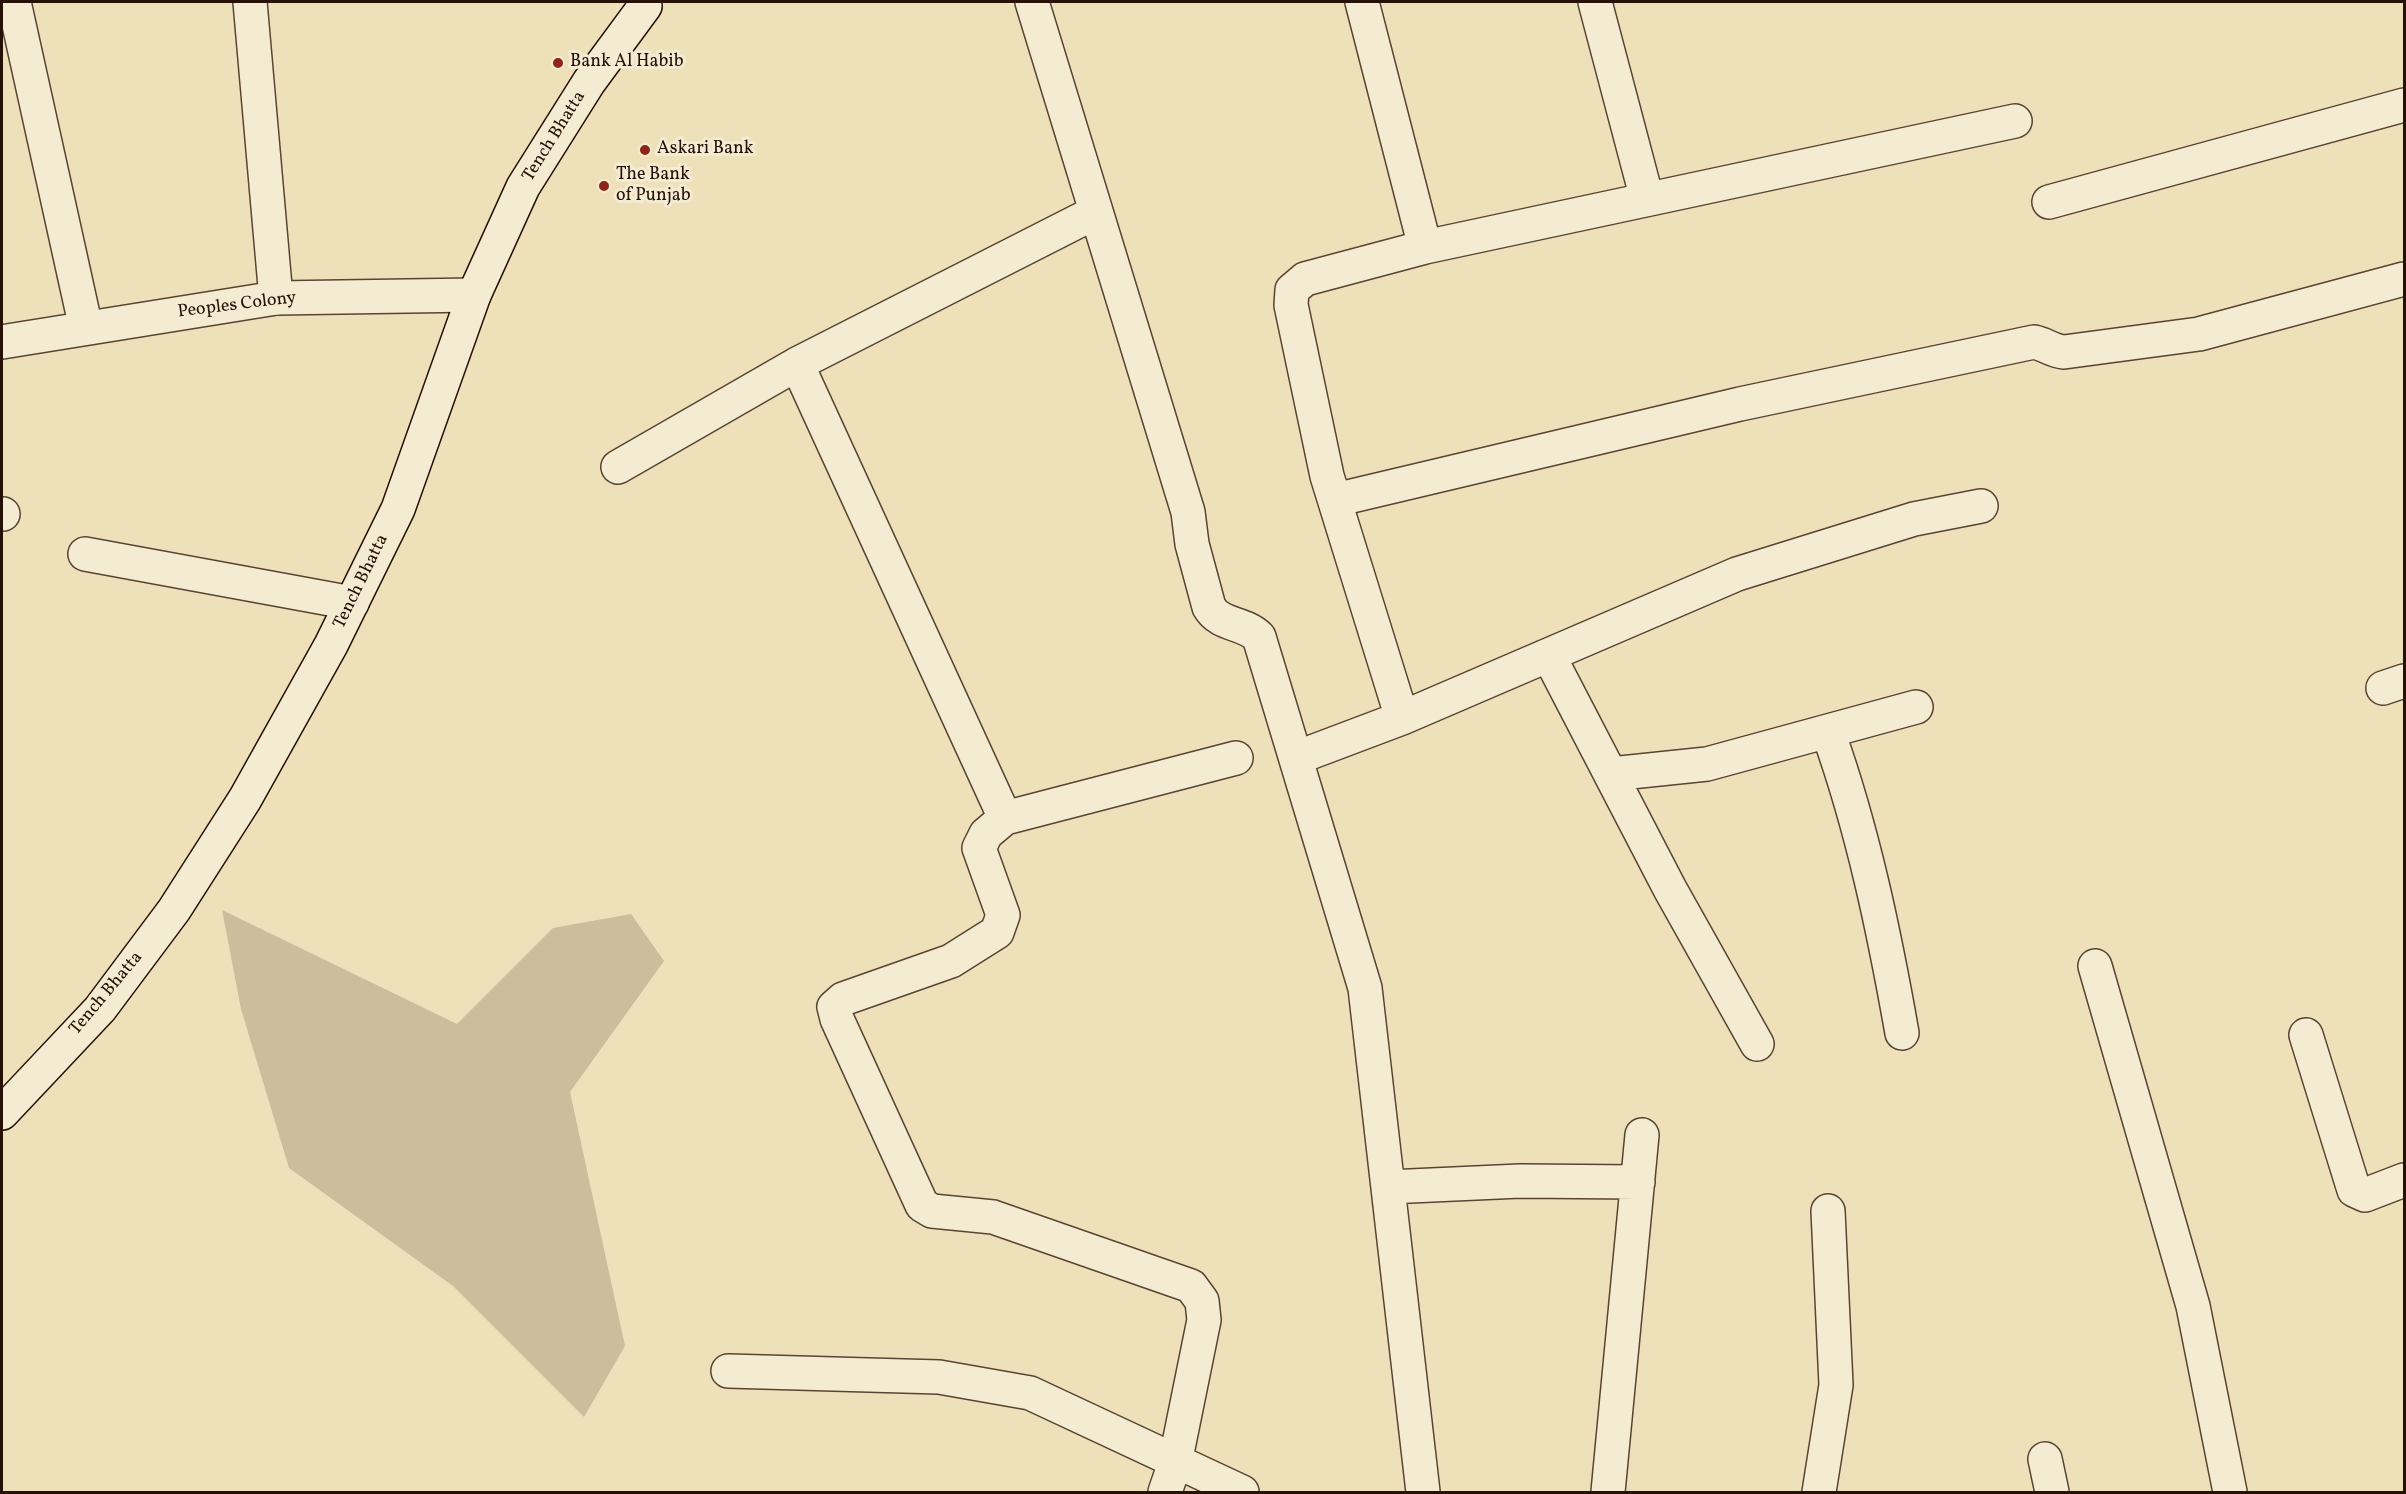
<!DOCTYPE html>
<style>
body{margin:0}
#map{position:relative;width:2406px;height:1494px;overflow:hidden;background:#eee1ba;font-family:Vollkorn,serif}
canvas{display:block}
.frame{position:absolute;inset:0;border:3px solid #271006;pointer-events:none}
</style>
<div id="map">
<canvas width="2406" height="1494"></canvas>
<div class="frame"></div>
</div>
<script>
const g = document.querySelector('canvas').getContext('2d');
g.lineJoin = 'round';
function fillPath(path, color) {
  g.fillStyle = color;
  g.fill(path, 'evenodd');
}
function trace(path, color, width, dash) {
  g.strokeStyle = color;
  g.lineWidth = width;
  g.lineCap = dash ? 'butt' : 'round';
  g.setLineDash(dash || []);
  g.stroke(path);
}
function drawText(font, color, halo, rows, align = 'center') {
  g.font = font + ' Vollkorn,serif';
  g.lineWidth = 6;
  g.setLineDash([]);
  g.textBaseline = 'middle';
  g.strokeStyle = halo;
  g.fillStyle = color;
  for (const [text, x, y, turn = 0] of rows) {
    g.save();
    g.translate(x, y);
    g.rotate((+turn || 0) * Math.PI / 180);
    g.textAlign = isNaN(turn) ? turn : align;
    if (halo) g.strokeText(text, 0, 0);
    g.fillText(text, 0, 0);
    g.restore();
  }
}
const green = new Path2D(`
 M 222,910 L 457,1024 L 553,928 L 631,914 L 664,961 L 570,1092 L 625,1346 L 584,1417 L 453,1286 L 289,1168 L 241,1009 Z`);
const minor = new Path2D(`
 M 14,2 L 86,328
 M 250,2 L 276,298
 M 1032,2 L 1188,512 L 1192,544 L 1209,607 C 1220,626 1244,622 1259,637 L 1365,988 L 1423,1492
 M 1362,2 L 1425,247
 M 1595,2 L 1647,199
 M 2049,202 L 2404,105
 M 797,364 L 1005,818
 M 618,467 L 797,364 L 1096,212
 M 1335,500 L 1740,404 L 2034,342 C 2045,344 2052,351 2064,352 L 2199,334 L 2404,279
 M 2,514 L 3,514
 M 85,554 L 352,603
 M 1549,656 L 1670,889 L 1757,1044
 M 2383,688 L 2404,681
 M 1402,718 L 1327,476 L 1291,305 L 1292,290 L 1305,279 L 1425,247 L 2015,121
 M 1828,732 C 1863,830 1884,931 1902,1033
 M 1296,758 L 1402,718 L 1737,574 L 1914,519 L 1981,506
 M 1611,774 L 1707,764 L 1916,707
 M 2095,966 L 2193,1306 L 2230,1492
 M 2306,1035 L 2354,1190 L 2365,1195 L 2404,1180
 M 1388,1187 L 1520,1181 L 1638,1182
 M 728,1371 L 939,1377 L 1030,1393 L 1242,1492
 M 2045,1459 L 2052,1492
 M 1165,1492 L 1175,1463 L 1204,1320 L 1202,1301 L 1191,1286 L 993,1217 L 932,1211 L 922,1205 L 837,1019 L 834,1007 L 843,999 L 951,961 L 997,932 L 1003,915 L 979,848 L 986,834 L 1005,818 L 1236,758
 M 1608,1492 L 1642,1135
 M 1819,1492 L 1836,1385 L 1828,1211`);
const tertiary = new Path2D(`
 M 2,342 L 276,298 L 474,295`);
const secondary = new Path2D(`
 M 2,1113 L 100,1009 L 174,910 L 245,799 L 331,645 L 398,509 L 474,295 L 523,187 L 589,82 L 645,6 L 644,2`);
const markers = [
 [558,63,6,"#8f2418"],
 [645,150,6,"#8f2418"],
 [604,186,6,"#8f2418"]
];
const poiNames = [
 ["Bank Al Habib",570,63],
 ["Askari Bank",657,150],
 ["The Bank",616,176],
 ["of Punjab",616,197]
];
const streetNames = [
 ["Tench Bhatta",555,137,-58],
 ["Peoples Colony",237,306,-7],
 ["Tench Bhatta",362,582,-64],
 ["Tench Bhatta",107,994,-50]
];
fillPath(green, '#ccbd9b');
trace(minor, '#594433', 36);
trace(tertiary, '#594433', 36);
trace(secondary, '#271006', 36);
trace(minor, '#f4ecd2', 33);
trace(tertiary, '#f4ecd2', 33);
trace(secondary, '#f4ecd2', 33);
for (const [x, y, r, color] of markers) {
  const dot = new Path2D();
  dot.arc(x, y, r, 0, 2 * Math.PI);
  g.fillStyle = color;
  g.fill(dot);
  trace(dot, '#f4ecd2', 2);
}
drawText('18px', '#271006', '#f4ecd2', poiNames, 'left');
drawText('18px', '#271006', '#f4ecd2', streetNames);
</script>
